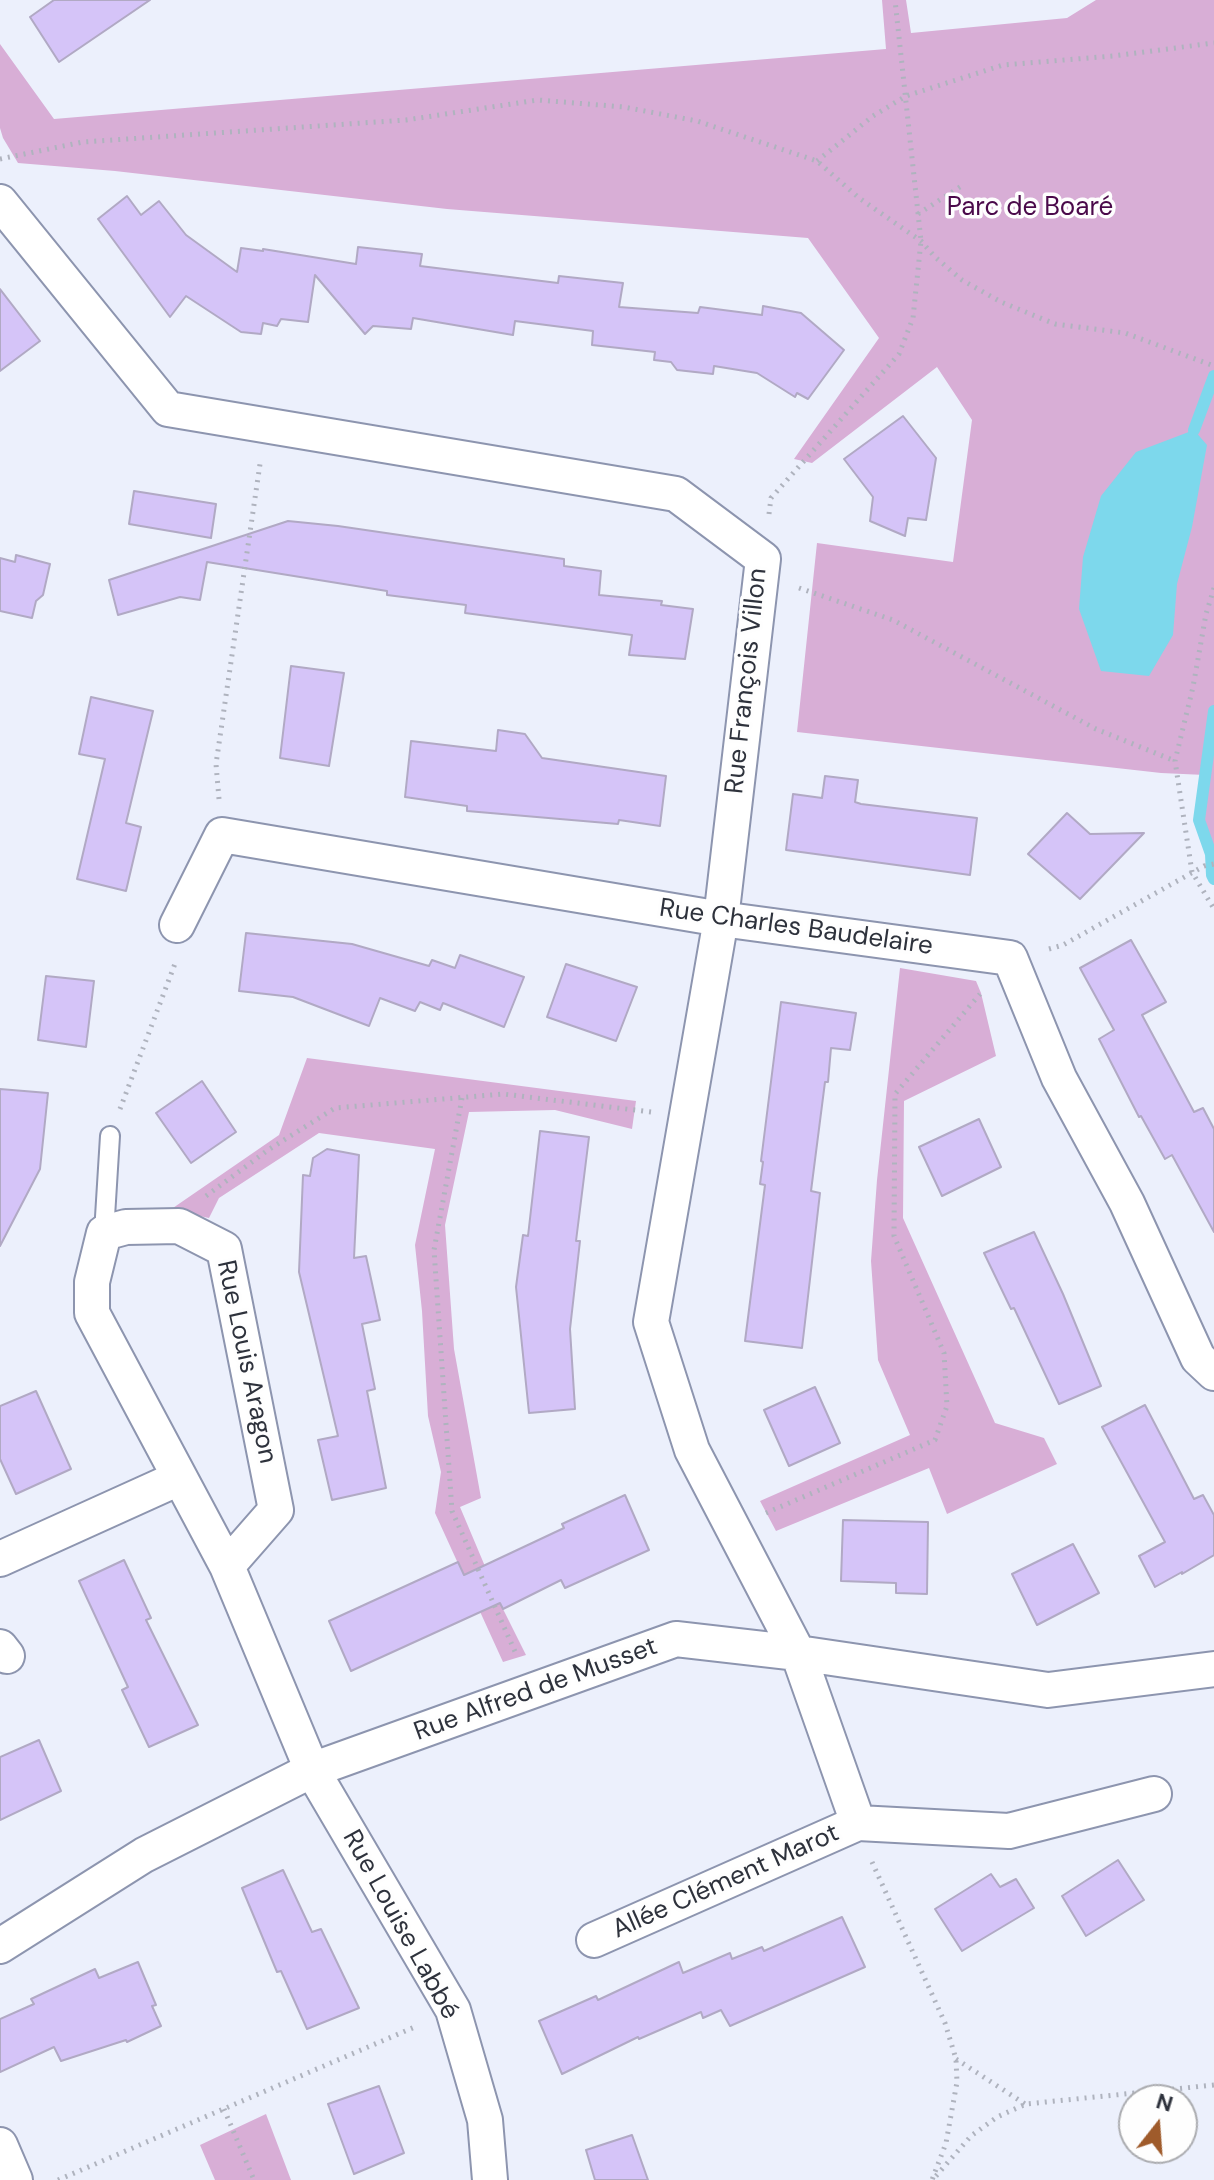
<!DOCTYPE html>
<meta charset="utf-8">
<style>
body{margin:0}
#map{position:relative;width:1214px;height:2180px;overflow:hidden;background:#ecf0fc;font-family:"DM Sans",sans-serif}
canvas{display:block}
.north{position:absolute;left:1118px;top:2084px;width:80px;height:80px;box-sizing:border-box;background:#fefefe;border:2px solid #abacb0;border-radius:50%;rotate:17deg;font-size:22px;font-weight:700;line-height:32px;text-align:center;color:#2e323c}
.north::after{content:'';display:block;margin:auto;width:28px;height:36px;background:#9f5b2b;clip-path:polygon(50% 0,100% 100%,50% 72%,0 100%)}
</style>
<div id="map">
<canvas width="1214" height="2180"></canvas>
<div class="north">N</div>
</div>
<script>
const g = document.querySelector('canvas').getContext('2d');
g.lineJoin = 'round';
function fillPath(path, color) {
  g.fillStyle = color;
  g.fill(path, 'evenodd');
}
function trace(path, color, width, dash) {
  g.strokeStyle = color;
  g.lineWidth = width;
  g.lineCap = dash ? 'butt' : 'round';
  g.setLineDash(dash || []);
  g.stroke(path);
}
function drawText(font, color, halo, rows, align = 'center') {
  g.font = font + ' "DM Sans",sans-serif';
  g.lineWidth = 7;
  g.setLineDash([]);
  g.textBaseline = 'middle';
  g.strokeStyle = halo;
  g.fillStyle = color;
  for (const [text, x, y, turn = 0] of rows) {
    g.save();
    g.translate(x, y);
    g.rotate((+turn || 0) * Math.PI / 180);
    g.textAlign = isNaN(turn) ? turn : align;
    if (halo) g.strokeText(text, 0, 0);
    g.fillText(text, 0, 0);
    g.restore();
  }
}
const green = new Path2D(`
 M 882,0 L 906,0 L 911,33 L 1067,18 L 1096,0 L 1214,0 L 1214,879 L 1212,875 L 1211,854 L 1199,820 L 1205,775 L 1161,773 L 797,732 L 817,543 L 953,562 L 972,420 L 937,367 L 812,463 L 794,459 L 879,338 L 808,238 L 447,209 L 115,171 L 18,163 L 3,138 L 0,128 L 0,44 L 54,119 L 886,49 Z
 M 900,968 L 976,981 L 981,993 L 996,1056 L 904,1101 L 903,1218 L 995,1423 L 1044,1438 L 1057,1464 L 947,1514 L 929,1468 L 776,1531 L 760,1501 L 910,1435 L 878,1360 L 871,1261 L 877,1180 Z
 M 307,1058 L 636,1101 L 632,1129 L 555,1110 L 469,1112 L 445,1225 L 454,1349 L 481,1498 L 460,1507 L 503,1609 L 526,1655 L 503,1662 L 435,1513 L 441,1472 L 428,1416 L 422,1311 L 415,1245 L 435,1149 L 319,1133 L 219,1198 L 209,1218 L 170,1210 L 279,1135 Z
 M 266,2114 L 291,2180 L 215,2180 L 200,2145 Z`);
const water = new Path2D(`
 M 1194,430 L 1207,445 L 1192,527 L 1177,584 L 1173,635 L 1149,676 L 1101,671 L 1079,609 L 1083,557 L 1101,496 L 1136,452 Z`);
const stream = new Path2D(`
 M 1194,430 L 1214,376
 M 1214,711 L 1199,820 L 1211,854 L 1212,875 L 1214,879`);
const building = new Path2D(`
 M 54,0 L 150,0 L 59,62 L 30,17 Z
 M 127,196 L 141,215 L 159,201 L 186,235 L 237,272 L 241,248 L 263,251 L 263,249 L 356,264 L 358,247 L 422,254 L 420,266 L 558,283 L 559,276 L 623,283 L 619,307 L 698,313 L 700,307 L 762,315 L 763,306 L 801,313 L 844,350 L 808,399 L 797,393 L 795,397 L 757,373 L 714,366 L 713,374 L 677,370 L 671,362 L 654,360 L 655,352 L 592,345 L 593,331 L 515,321 L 513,335 L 413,318 L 411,329 L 373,326 L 365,334 L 315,275 L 308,322 L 281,319 L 277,326 L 263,323 L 261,334 L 241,332 L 186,296 L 170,317 L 98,219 Z
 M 0,289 L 40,341 L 0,371 Z
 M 903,416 L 936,458 L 926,520 L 908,518 L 905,536 L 870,521 L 873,497 L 844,459 Z
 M 134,491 L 216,504 L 211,538 L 129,524 Z
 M 288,521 L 338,526 L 564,559 L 564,566 L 601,571 L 599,595 L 662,601 L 661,605 L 693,609 L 685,659 L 629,655 L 632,635 L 465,613 L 466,605 L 387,595 L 387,591 L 207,562 L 200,600 L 180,597 L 118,615 L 109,580 Z
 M 16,555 L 50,564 L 43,595 L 36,601 L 32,618 L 0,611 L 0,558 L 15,562 Z
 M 291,666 L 344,673 L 329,766 L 280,758 Z
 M 91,697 L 153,711 L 126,823 L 141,827 L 126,891 L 77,879 L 105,759 L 79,754 Z
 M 498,730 L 525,734 L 542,758 L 666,776 L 660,826 L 619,820 L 618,824 L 467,811 L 467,806 L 405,797 L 411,741 L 496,751 Z
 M 825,776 L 858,780 L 855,802 L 861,804 L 977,818 L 970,875 L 786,850 L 793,794 L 822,798 Z
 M 1067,813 L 1090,834 L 1144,833 L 1080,899 L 1028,854 Z
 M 246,933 L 352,944 L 429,966 L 432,960 L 455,968 L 460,955 L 524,977 L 504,1027 L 443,1003 L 440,1010 L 420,1002 L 415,1011 L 380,998 L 369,1026 L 293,997 L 239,991 Z
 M 1131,940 L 1166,1002 L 1142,1015 L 1194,1112 L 1203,1108 L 1214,1129 L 1214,1232 L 1172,1155 L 1165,1159 L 1141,1116 L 1139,1117 L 1099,1039 L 1114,1030 L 1080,968 Z
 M 566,964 L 637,987 L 616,1041 L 547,1017 Z
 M 46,976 L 94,981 L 86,1047 L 38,1040 Z
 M 781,1002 L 856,1013 L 850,1050 L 831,1048 L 828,1082 L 825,1082 L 811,1191 L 820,1193 L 802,1348 L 745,1341 L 765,1185 L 760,1184 L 763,1162 L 761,1161 Z
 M 202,1081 L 236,1132 L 191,1163 L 156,1113 Z
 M 0,1089 L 48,1093 L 40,1169 L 0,1246 Z
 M 979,1119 L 1001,1167 L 942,1196 L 919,1147 Z
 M 540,1131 L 589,1137 L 576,1241 L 580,1241 L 570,1329 L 575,1409 L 529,1413 L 516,1287 L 523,1235 L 528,1236 Z
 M 327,1149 L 359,1155 L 354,1258 L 366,1256 L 380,1320 L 362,1324 L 375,1389 L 367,1391 L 386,1488 L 332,1500 L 318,1440 L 338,1436 L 299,1272 L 303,1175 L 310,1176 L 313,1158 Z
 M 1034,1232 L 1063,1294 L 1101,1386 L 1059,1404 L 1014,1308 L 1011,1309 L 984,1253 Z
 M 815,1387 L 840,1443 L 789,1466 L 764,1410 Z
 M 36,1391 L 71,1469 L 16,1494 L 0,1459 L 0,1406 Z
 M 1145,1405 L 1194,1499 L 1203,1495 L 1214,1515 L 1214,1555 L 1182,1574 L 1182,1572 L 1155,1587 L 1139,1556 L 1165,1542 L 1102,1427 Z
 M 625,1495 L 649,1550 L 565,1588 L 561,1580 L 503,1609 L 500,1603 L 351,1671 L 329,1621 L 458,1562 L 464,1575 L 564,1528 L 562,1524 Z
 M 843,1520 L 928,1522 L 927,1594 L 896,1593 L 896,1583 L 841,1581 Z
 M 1073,1544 L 1099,1593 L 1037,1625 L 1012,1574 Z
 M 124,1560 L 151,1618 L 146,1620 L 198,1725 L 149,1747 L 122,1690 L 128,1687 L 79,1581 Z
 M 39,1740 L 61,1791 L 0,1820 L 0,1757 Z
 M 1118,1860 L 1144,1900 L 1086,1936 L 1062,1896 Z
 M 283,1870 L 312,1932 L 321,1929 L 359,2008 L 307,2029 L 281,1971 L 277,1972 L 242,1888 Z
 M 991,1874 L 1000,1887 L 1016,1879 L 1034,1908 L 962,1951 L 935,1909 Z
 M 842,1917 L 865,1967 L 730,2026 L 721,2010 L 703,2018 L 701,2012 L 639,2039 L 638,2037 L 562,2074 L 539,2021 L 596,1996 L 598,2000 L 679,1962 L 683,1973 L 730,1953 L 732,1959 L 762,1947 L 764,1951 Z
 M 138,1962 L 156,2005 L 152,2006 L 161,2026 L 127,2042 L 126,2040 L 61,2061 L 54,2047 L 0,2072 L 0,2019 L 34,2004 L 31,1999 L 95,1969 L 99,1978 Z
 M 379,2086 L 404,2153 L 354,2174 L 328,2104 Z
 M 632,2135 L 648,2180 L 595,2180 L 586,2150 Z`);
const path = new Path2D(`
 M 0,159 L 83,142 L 406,120 L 538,100 L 624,107 L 697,121 L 817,161 L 859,198 L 921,241 L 935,257 L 962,280 L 1001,302 L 1055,324 L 1125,333 L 1214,366
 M 817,161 L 873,116 L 906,96 L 1003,65 L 1113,56 L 1214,43
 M 918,214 L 963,185
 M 769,514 L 771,498 L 899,354 L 913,318 L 921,241 L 895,0
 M 799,588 L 893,620 L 1096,729 L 1175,761
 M 1214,588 L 1206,614 L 1193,687 L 1175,761 L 1192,872 L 1214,909
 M 219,799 L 216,764 L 260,464
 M 1049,949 L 1063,945 L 1204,866 L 1214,864
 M 462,1098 L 434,1250 L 452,1511 L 517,1656
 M 120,1109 L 176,961
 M 206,1196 L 268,1150 L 335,1108 L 503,1094 L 651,1112
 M 766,1513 L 935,1440 L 947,1406 L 944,1353 L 894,1236 L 895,1094 L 980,994
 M 872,1862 L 945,2023 L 956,2059 L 957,2082 L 946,2143 L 932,2180
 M 956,2059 L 1025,2104
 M 224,2109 L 254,2180
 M 936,2176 L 971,2136 L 997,2117 L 1026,2104 L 1214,2085
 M 58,2180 L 417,2026`);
const lane = new Path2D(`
 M 104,1233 L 110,1136`);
const street = new Path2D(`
 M 0,202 L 168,409 L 676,494 L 763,559 L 721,919 L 651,1322 L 692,1450 L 798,1653 L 858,1823 L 1009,1831 L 1154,1794
 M 177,925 L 222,835 L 721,919 L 1010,958 L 1059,1078 L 1127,1203 L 1198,1358 L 1214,1373
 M 0,1559 L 179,1478
 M 227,1566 L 276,1510 L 224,1249 L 179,1226 L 126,1227 L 104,1233 L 92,1282 L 92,1313 L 227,1566 L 312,1770 L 453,2010 L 485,2120 L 490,2180
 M 0,1647 L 7,1656
 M 594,1940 L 858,1823
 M 0,1946 L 144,1855 L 312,1770 L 676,1639 L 798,1653 L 1048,1690 L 1214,1669
 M 0,2145 L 15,2180`);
const parkNames = [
 ["Parc de Boaré",1030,208]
];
const streetNames = [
 ["Rue François Villon",747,681,-84],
 ["Rue Charles Baudelaire",796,928,8],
 ["Rue Louis Aragon",246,1362,78],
 ["Rue Alfred de Musset",536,1690,-20],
 ["Allée Clément Marot",726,1882,-24],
 ["Rue Louise Labbé",400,1925,61]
];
fillPath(green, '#d8aed6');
fillPath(water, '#7dd8ec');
trace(stream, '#7dd8ec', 12);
fillPath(building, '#d5c4f8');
trace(building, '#b1a9c4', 2);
trace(lane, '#8d95af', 22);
trace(street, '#8d95af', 38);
trace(path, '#afb3be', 5, [2, 6]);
trace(lane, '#fff', 18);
trace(street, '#fff', 34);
drawText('26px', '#4a094a', '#fefefe', parkNames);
drawText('26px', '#2e323c', '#fefefe', streetNames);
</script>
